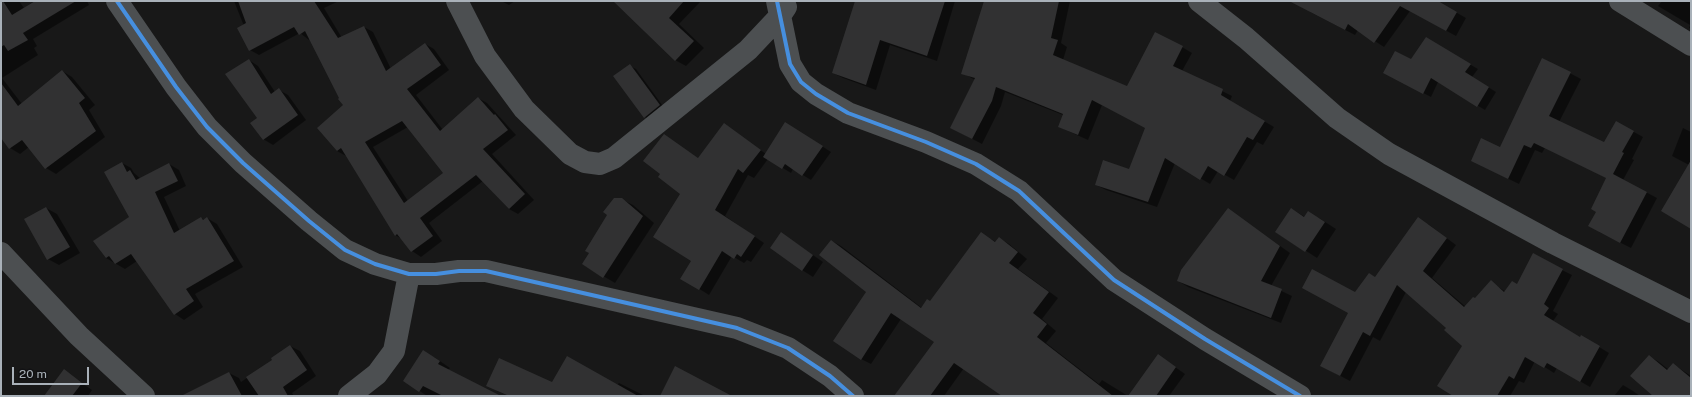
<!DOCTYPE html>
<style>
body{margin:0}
#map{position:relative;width:1692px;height:397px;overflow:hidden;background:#181818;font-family:"Public Sans",sans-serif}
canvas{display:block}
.frame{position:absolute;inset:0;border:2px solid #a9b1b9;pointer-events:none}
.scale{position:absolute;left:12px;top:367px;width:77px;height:18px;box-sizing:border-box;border:2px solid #a9b1b9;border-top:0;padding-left:5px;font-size:12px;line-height:14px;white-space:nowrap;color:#a9b1b9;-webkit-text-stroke:3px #121214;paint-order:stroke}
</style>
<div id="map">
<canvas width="1692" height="397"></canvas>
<div class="frame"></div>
<div class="scale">20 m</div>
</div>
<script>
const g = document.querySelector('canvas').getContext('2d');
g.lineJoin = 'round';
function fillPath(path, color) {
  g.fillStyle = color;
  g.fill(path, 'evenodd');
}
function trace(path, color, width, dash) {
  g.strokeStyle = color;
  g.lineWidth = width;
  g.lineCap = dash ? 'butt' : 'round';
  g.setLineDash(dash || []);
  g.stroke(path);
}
const shadow = new Path2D(`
 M 1,1 L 19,1 L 24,8 L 34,1 L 87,1 L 89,5 L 33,39 L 37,46 L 34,48 L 38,55 L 2,78 L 22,104 L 62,71 L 72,77 L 95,105 L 89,110 L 105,137 L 56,174 L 46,168 L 29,147 L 20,154 L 10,148 L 1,136 Z
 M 234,1 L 339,1 L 324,8 L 342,38 L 364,27 L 373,32 L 391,69 L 425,44 L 434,49 L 449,70 L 416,95 L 443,130 L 478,98 L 487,103 L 516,135 L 492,154 L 534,200 L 518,214 L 509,209 L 483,181 L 429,223 L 442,241 L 421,257 L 412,251 L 402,239 L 395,235 L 346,156 L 337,151 L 344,105 L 310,38 L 309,40 L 300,33 L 259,55 L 250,50 L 244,26 ZM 408,127 L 444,173 L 408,201 L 373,147 Z
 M 501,1 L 515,1 L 509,5 Z
 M 615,1 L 701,1 L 679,24 L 704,48 L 686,66 L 675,60 Z
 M 868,1 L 955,1 L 937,61 L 890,45 L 876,90 L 843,78 L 833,73 Z
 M 985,1 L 1070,1 L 1061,43 L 1067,47 L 1063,60 L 1128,87 L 1182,47 L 1192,53 L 1182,71 L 1232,96 L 1230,101 L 1274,127 L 1263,145 L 1257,142 L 1234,180 L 1218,171 L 1210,184 L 1175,163 L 1157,207 L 1106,190 L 1096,185 L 1130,170 L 1146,128 L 1102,105 L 1088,140 L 1059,127 L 1063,115 L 1005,92 L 1001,106 L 982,144 L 961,133 L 975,80 L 963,73 Z
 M 1303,1 L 1436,1 L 1466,18 L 1456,36 L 1410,11 L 1384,47 L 1358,30 L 1355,35 L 1310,12 Z
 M 1662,1 L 1691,1 L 1691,29 L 1689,28 L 1690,25 L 1658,6 Z
 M 1426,39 L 1478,69 L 1472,77 L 1496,92 L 1485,110 L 1438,82 L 1431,97 L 1392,77 L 1411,60 Z
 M 1543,59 L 1581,79 L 1559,122 L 1605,143 L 1616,122 L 1643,137 L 1632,159 L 1634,160 L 1623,180 L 1657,198 L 1631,248 L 1599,232 L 1597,211 L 1607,178 L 1545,148 L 1542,153 L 1535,150 L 1519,184 L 1482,166 L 1500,148 Z
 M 249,60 L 258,66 L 275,92 L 279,90 L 288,95 L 306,120 L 273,145 L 263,139 Z
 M 630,66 L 636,69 L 665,109 L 650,120 L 645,117 Z
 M 724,124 L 766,154 L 794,128 L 831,152 L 811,180 L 793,169 L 791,173 L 768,159 L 754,178 L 748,175 L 725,216 L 764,243 L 751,262 L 747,260 L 744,263 L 732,256 L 709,295 L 682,278 L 692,261 L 682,193 L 662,174 L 664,135 L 699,159 Z
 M 1683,128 L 1691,132 L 1691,228 L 1689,165 L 1672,156 Z
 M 122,163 L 131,168 L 134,173 L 141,179 L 169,164 L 179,170 L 186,186 L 164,197 L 180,231 L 201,218 L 205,220 L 207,218 L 217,224 L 243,267 L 195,294 L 203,307 L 184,320 L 175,314 L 137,261 L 125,269 L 106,258 L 131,217 Z
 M 621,199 L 633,205 L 654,223 L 615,283 L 583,264 Z
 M 46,208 L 57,214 L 80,253 L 59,265 L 48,259 L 25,220 Z
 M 1228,209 L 1290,253 L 1271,286 L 1292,296 L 1281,323 L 1188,287 L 1178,281 Z
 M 1292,209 L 1305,217 L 1319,218 L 1336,229 L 1317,258 L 1277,232 Z
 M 1428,224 L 1456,245 L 1432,278 L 1466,307 L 1475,299 L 1491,282 L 1506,292 L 1517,285 L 1562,270 L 1572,275 L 1553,311 L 1558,314 L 1553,321 L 1580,338 L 1581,336 L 1609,353 L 1590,387 L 1557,368 L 1554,373 L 1535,361 L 1524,383 L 1519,381 L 1510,396 L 1455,396 L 1464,346 L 1447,328 L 1406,292 L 1380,341 L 1373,337 L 1350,381 L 1331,371 L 1355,294 L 1370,274 L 1376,278 Z
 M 781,233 L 823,262 L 813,277 L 802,270 Z
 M 999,238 L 1009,244 L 1027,259 L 1018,269 L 1058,298 L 1042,319 L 1056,331 L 1046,343 L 1099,384 L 1102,380 L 1128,396 L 1004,396 L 964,368 L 944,396 L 904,396 L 935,342 L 901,319 L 871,364 L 861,359 L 867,292 L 832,241 L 841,246 L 922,308 L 930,302 L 991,239 L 996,242 Z
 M 290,346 L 300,351 L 316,376 L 292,393 L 294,396 L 186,396 L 229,373 L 239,378 L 241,382 L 273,360 Z
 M 1158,355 L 1185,374 L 1169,396 L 1129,396 Z
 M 1649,356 L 1659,362 L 1669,370 L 1673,364 L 1691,376 L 1691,396 L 1654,396 Z
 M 434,357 L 450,368 L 448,370 L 486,396 L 427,396 L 404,380 Z
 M 64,371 L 92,390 L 88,396 L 45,396 Z
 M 553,383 L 617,385 L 619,383 L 645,396 L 509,396 L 497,391 Z
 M 1623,385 L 1633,391 L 1640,396 L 1614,396 Z`);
const building = new Path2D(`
 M 1,1 L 3,1 L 12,15 L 35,1 L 76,1 L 23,33 L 28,40 L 8,51 L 4,45 L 1,47 Z
 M 238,1 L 314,1 L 338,38 L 364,26 L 386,71 L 425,43 L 441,65 L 407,89 L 440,131 L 478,97 L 494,115 L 495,114 L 508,130 L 483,149 L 525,194 L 509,209 L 476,175 L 420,218 L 433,236 L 411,252 L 397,234 L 395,236 L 341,148 L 337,151 L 317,128 L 343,105 L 338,99 L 339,98 L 305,31 L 299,35 L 294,27 L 249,51 L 237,28 L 246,23 ZM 402,121 L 443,173 L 404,203 L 365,142 Z
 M 613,1 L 684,1 L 669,18 L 694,41 L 675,61 Z
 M 855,1 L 945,1 L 927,56 L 880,40 L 866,85 L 832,73 Z
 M 984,1 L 1059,1 L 1051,38 L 1058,40 L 1053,55 L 1127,86 L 1155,32 L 1183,46 L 1173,66 L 1223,89 L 1221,95 L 1265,121 L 1253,140 L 1247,137 L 1224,176 L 1208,166 L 1200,180 L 1165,158 L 1148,202 L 1095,185 L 1103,160 L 1129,169 L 1145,128 L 1092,100 L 1078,135 L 1058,127 L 1063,114 L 996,87 L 992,101 L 972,139 L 950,128 L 975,78 L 961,74 Z
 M 1289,1 L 1438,1 L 1457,12 L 1446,31 L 1400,6 L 1374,43 L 1348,24 L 1345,30 Z
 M 1426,37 L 1471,64 L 1465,72 L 1489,87 L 1477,107 L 1431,78 L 1423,94 L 1383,73 L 1395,51 L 1411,59 Z
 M 1542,58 L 1571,72 L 1549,116 L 1604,142 L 1616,121 L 1634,131 L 1622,152 L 1624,153 L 1613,174 L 1647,192 L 1620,243 L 1588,226 L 1596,212 L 1591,209 L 1606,178 L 1534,143 L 1531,148 L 1524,145 L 1508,179 L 1471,161 L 1481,138 L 1500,147 Z
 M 249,59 L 271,94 L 279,88 L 298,115 L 263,140 L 250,123 L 257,118 L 225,74 Z
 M 630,64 L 660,105 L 644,118 L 613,76 Z
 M 62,70 L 85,98 L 79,103 L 96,131 L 45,169 L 22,140 L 9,149 L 1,138 L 1,83 L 18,106 Z
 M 785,122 L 823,146 L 802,176 L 785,164 L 782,169 L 763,157 Z
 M 724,123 L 761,150 L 743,173 L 738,169 L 715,210 L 755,236 L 741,257 L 737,254 L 734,259 L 722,251 L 699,290 L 680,279 L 691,261 L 653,237 L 680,194 L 658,177 L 660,174 L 643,161 L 664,134 L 698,158 Z
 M 1691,160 L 1691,229 L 1661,211 Z
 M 122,162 L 127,172 L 130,170 L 136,180 L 169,163 L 178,181 L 155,192 L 174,233 L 201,217 L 203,220 L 207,217 L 234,261 L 186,289 L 194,301 L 174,315 L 131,254 L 115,264 L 109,256 L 106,258 L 93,241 L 129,217 L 104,172 Z
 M 614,198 L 622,198 L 643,216 L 603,278 L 582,264 L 589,253 L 585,251 L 607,215 L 603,212 Z
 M 46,207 L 70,247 L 47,260 L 24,219 Z
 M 1228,208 L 1280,246 L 1261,281 L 1282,289 L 1271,318 L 1177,281 L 1181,270 Z
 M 1291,208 L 1304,217 L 1308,211 L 1325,222 L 1305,252 L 1275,232 Z
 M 1418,217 L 1447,238 L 1423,271 L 1464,307 L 1473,297 L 1475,298 L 1491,280 L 1504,292 L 1512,281 L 1517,284 L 1533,253 L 1563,269 L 1544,304 L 1549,308 L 1544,315 L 1580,337 L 1581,335 L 1600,346 L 1580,382 L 1547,363 L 1544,368 L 1525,357 L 1514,379 L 1509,376 L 1497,396 L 1453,396 L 1437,386 L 1462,346 L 1444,330 L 1446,328 L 1397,285 L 1370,336 L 1363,332 L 1340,376 L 1320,366 L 1348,313 L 1302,288 L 1312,269 L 1355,292 L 1369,273 L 1375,277 Z
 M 781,232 L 813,255 L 802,271 L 770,248 Z
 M 981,232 L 995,242 L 999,237 L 1018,252 L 1009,263 L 1049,292 L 1033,313 L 1047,324 L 1037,337 L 1113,396 L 1002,396 L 954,363 L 930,396 L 894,396 L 934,342 L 891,313 L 861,360 L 833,341 L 866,292 L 819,255 L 831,240 L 921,308 L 927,299 L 930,301 Z
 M 290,345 L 307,370 L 283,387 L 288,396 L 259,396 L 246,377 L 272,360 L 271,358 Z
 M 423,350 L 440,361 L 438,364 L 501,396 L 443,396 L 423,386 L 419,392 L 403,381 Z
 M 1158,354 L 1176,367 L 1156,396 L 1128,396 Z
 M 1649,355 L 1667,370 L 1673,363 L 1691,378 L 1691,396 L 1653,396 L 1630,376 Z
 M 567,356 L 638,396 L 509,396 L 486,386 L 499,358 L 552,382 Z
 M 675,366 L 732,396 L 660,396 Z
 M 64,369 L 82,383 L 72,396 L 44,396 Z
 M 229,372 L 242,396 L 181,396 Z`);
const minor = new Path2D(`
 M 117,1 L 176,87 L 207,127 L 243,163 L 309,221 L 345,250 L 375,264 L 409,274 L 436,274 L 459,271 L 486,271 L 737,328 L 788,348 L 830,376 L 853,396
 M 457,1 L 485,56 L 524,109 L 570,154 L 585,162 L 600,164 L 614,158 L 748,50 L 780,16 L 786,7
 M 777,1 L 790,64 L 801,82 L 816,94 L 848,113 L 926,142 L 976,164 L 1019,191 L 1114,280 L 1205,339 L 1300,396
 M 1199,1 L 1246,38 L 1337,118 L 1389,154 L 1553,243 L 1691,312
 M 1620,1 L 1691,45
 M 1,253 L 79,336 L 144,396
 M 349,396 L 377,374 L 394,351 L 409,274`);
const cycleway = new Path2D(`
 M 117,1 L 176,87 L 207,127 L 243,163 L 309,221 L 345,250 L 375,264 L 409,274 L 436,274 L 459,271 L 486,271 L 737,328 L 788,348 L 830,376 L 853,396
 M 777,1 L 790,64 L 801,82 L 816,94 L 848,113 L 926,142 L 976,164 L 1019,191 L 1114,280 L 1205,339 L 1300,396`);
fillPath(shadow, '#0007');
fillPath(building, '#313132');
trace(minor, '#4c4f51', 22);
trace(cycleway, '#468fdf', 4);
</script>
